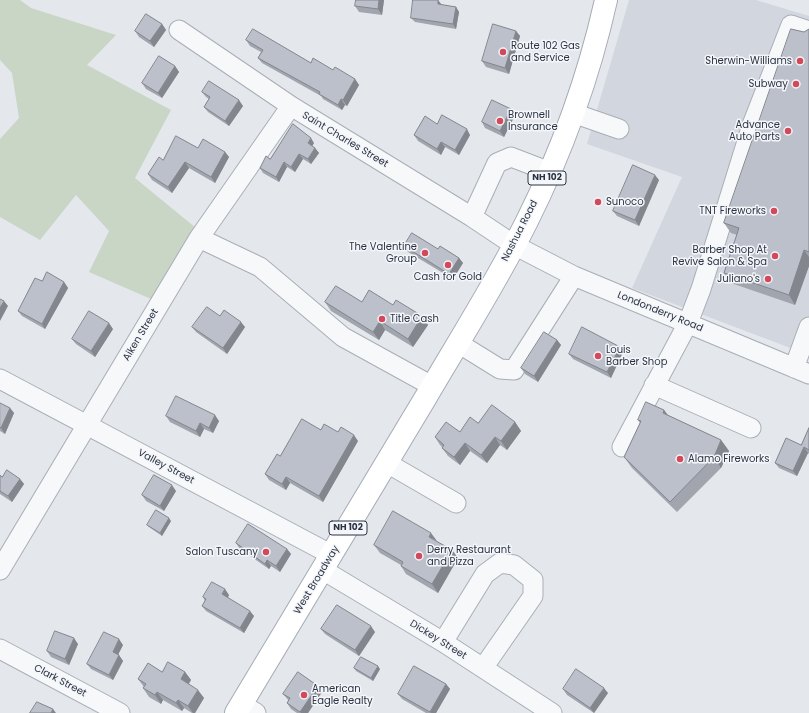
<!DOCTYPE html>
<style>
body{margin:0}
canvas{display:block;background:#e4e7ec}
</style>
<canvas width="809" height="713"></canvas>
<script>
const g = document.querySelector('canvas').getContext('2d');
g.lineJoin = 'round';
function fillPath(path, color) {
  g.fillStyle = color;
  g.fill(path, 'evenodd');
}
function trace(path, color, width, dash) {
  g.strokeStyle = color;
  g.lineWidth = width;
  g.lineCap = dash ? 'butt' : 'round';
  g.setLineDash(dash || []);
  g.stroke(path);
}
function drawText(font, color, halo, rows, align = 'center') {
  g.font = font + ' Poppins,sans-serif';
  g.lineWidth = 3;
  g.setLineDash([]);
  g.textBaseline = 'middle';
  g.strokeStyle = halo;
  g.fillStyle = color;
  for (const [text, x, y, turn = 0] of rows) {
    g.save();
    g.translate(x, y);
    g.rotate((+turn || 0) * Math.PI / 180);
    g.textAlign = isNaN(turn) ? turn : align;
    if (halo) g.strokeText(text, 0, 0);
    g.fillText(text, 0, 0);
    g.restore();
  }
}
const built = new Path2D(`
 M 629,0 L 756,0 L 809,16 L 809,355 L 632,288 L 682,177 L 587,144 Z`);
const green = new Path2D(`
 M 0,0 L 20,0 L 31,8 L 116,35 L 87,65 L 171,110 L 135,178 L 196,228 L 151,299 L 89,272 L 109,231 L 76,195 L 40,240 L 0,217 L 0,139 L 19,118 L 12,73 L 0,60 Z`);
const minor = new Path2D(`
 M 179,30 L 291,106 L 472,217 L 514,245 L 574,276 L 809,374
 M 573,113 L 619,129
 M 472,217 L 497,163 L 511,157 L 550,172
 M 199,238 L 260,267 L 343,337 L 432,386
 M 458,343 L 500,369 L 514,370 L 574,276
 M 794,368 L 809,327
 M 0,379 L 332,555
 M 654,385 L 751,428
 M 622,447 L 688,323 L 701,289 L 752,125 L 791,25 L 809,31
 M 387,463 L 456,503
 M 0,570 L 199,238 L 291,106
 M 323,570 L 443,642 L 552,713
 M 443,642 L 485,574 L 500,563 L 514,565 L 533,580 L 533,596 L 483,668
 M 0,649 L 120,713
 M 241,704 L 256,713`);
const major = new Path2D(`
 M 236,713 C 299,608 363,503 426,397 C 460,339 497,281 527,221 C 562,151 589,76 606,0`);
const wall = new Path2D(`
 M 384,0 L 382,15 L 359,12 L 355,6 Z
 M 442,5 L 456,7 L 459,12 L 456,29 L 415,22 L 411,18 Z
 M 162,24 L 166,30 L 154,47 L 139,37 L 135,31 Z
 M 809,29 L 809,266 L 795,305 L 731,283 L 724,273 L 737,235 L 731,233 L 724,223 L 804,32 Z
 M 516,31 L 520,36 L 509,74 L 486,67 L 482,61 Z
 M 246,40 L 311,63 L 333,70 L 355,79 L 359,85 L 347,106 L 345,105 L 342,110 L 323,99 L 321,96 L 262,63 L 258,58 L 261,52 L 250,46 Z
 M 175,66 L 179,72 L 162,98 L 146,89 L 142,83 Z
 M 202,92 L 243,106 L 229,126 L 208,112 L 204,107 L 209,99 L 206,97 Z
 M 515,115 L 504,137 L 485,128 L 482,122 Z
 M 437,124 L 470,135 L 459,155 L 445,147 L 441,155 L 418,141 L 414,135 Z
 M 314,143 L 312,146 L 315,148 L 319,153 L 311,164 L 303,159 L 295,172 L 287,167 L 279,182 L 263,173 L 260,168 L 270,159 Z
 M 198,148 L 225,152 L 229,157 L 215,183 L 189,168 L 172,193 L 152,180 L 148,174 Z
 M 659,180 L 639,226 L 617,216 L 613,211 Z
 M 404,246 L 438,249 L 459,258 L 463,263 L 453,279 L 408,252 Z
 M 42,281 L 64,282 L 68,288 L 45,329 L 22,316 L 18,311 Z
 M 325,302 L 362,302 L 393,305 L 422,316 L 428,325 L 413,347 L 385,330 L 379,340 L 331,311 Z
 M 220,316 L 245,327 L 227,354 L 196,332 L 192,327 Z
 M 113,329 L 95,357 L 76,344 L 72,339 Z
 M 557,340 L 561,345 L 538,382 L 525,374 L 521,368 Z
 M 623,352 L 611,378 L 573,359 L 569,354 Z
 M 0,403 L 10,408 L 14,413 L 5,434 L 0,431 Z
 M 664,410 L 668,415 L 721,440 L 729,451 L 721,468 L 677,512 L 632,468 L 624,457 L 640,423 L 638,420 Z
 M 166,416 L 219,421 L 213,433 L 204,429 L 200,437 L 170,422 Z
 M 515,422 L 521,431 L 507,450 L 500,445 L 487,463 L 470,451 L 460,465 L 448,456 L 442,448 L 442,447 L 440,445 L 435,437 L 460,432 L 478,423 Z
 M 809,428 L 809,454 L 808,453 L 797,476 L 779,468 L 775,463 L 801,445 Z
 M 321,430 L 338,432 L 358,441 L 323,502 L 290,483 L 286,490 L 269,480 L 265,474 L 280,456 Z
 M 0,475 L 2,477 L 20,479 L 24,484 L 12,502 L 0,494 Z
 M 176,491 L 164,511 L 146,501 L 142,495 Z
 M 171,521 L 162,536 L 149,527 L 147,525 Z
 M 436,541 L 452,550 L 458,558 L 438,593 L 406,574 L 401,566 L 401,565 L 380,553 L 374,545 Z
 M 236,543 L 287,549 L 291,554 L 280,572 L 271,566 L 269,569 L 240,549 Z
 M 229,595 L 228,598 L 254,616 L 244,633 L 206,611 L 202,606 L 205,601 L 203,597 Z
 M 321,629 L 375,632 L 359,656 L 325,634 Z
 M 78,644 L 69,665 L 51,657 L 47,651 Z
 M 123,645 L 118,654 L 123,661 L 113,680 L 91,669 L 87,664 Z
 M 354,668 L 380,669 L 373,681 L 356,671 Z
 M 162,672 L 185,672 L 191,680 L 189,684 L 204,698 L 195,713 L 192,713 L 184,708 L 182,711 L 163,700 L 161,704 L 149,697 L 143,688 L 144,687 L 138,679 Z
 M 446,684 L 450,689 L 436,713 L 426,713 L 402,699 L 398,694 Z
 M 563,689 L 608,693 L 594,713 L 567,695 Z
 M 322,692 L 308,713 L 297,713 L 291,709 L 287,703 L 289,701 L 283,694 Z`);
const shadedWall = new Path2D(`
 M 379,0 L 384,0 L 382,15 L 378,9 Z
 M 438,0 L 442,5 L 438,4 Z
 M 456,7 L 459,12 L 456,29 L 453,24 Z
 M 162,24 L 166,30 L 154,47 L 150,41 Z
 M 516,31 L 520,36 L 509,74 L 505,68 Z
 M 175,66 L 179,72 L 162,98 L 158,93 Z
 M 355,79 L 359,85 L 347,106 L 343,100 Z
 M 341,99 L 345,105 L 342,110 L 338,105 Z
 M 239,100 L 243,106 L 229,126 L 225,121 Z
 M 511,109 L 515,115 L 504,137 L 500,131 Z
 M 467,129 L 470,135 L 459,155 L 455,150 Z
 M 311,138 L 314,143 L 311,148 L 308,143 Z
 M 441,142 L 445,147 L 441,155 L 437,149 Z
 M 315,148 L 319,153 L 311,164 L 308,159 Z
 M 225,152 L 229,157 L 215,183 L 211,177 Z
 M 299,154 L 303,159 L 295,172 L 291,167 Z
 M 185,162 L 189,168 L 172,193 L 168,187 Z
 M 284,162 L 287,167 L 279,182 L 276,177 Z
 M 655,175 L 659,180 L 639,226 L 635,220 Z
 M 804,250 L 809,257 L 809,266 L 795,305 L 789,295 Z
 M 459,258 L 463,263 L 453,279 L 449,274 Z
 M 64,282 L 68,288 L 45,329 L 42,324 Z
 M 4,301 L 8,306 L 0,321 L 0,308 Z
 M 422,316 L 428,325 L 413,347 L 408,339 Z
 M 380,321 L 385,330 L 379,340 L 373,332 Z
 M 241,322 L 245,327 L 227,354 L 223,348 Z
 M 109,323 L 113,329 L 95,357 L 91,351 Z
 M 557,340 L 561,345 L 538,382 L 534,376 Z
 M 620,347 L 623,352 L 611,378 L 607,372 Z
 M 10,408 L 14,413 L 5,434 L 1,428 Z
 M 664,410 L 672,421 L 663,413 Z
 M 215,415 L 219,421 L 213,433 L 209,428 Z
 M 515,422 L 521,431 L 507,450 L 501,441 Z
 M 200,423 L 204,429 L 200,437 L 196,431 Z
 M 354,435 L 358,441 L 323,502 L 319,496 Z
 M 495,437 L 500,445 L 487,463 L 481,455 Z
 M 721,440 L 729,451 L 721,468 L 714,457 Z
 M 465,443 L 470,451 L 460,465 L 454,457 Z
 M 804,447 L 808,453 L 797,476 L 793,471 Z
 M 286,477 L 290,483 L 286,490 L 282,484 Z
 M 20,479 L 24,484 L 12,502 L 8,496 Z
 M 172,485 L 176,491 L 164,511 L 160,506 Z
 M 169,518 L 171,521 L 162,536 L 160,533 Z
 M 431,533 L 437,541 L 429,537 Z
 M 287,549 L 291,554 L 280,572 L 276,566 Z
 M 452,550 L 458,558 L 438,593 L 432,584 Z
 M 267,560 L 271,566 L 269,569 L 265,564 Z
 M 225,589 L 229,595 L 226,600 L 222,594 Z
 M 250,611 L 254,616 L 244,633 L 240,628 Z
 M 371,626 L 375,632 L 359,656 L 355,650 Z
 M 74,638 L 78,644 L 69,665 L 65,659 Z
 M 119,639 L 123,645 L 117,657 L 113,652 Z
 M 119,655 L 123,661 L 113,680 L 109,675 Z
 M 378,666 L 380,669 L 373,681 L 371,678 Z
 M 185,672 L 191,680 L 186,687 L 181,679 Z
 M 446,684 L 450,689 L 436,713 L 431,713 L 430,712 Z
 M 318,686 L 322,692 L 308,713 L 301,713 L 300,712 Z
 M 604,688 L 608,693 L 594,713 L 590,708 Z
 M 198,690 L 204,698 L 195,713 L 193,713 L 188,706 Z
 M 157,692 L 163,700 L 161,704 L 155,695 Z
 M 178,700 L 184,708 L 182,711 L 176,703 Z
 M 53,709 L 56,713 L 51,713 Z`);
const building = new Path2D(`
 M 356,0 L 379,0 L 378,9 L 355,6 Z
 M 413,0 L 438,0 L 438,4 L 456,7 L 453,24 L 411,18 Z
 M 146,14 L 162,24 L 150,41 L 135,31 Z
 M 493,24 L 516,31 L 505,68 L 482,61 Z
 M 253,29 L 311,63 L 313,58 L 333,70 L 335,67 L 355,79 L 343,100 L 341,99 L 338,105 L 319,94 L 320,92 L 258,58 L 263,50 L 246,40 Z
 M 791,29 L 804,32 L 809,29 L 809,252 L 804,250 L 789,295 L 724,273 L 739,228 L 724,223 Z
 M 159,56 L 175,66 L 158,93 L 142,83 Z
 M 209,81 L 239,100 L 225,121 L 204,107 L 210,97 L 202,92 Z
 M 492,100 L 511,109 L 500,131 L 482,122 Z
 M 442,115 L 467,129 L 455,150 L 441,142 L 437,149 L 414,135 L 425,116 L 437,124 Z
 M 293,124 L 311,138 L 308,143 L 315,148 L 308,159 L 299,154 L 291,167 L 284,162 L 276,177 L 260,168 L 266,156 L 270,159 Z
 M 176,136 L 198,148 L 203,139 L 225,152 L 211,177 L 185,162 L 168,187 L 148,174 L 159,157 L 163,160 Z
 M 633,165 L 655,175 L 635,220 L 613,211 Z
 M 412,233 L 438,249 L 440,246 L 459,258 L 449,274 L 404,246 Z
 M 47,272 L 64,282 L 42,324 L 18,311 L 35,278 L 42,281 Z
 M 336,286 L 362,302 L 369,290 L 393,305 L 396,300 L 422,316 L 408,339 L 380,321 L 373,332 L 325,302 Z
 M 0,299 L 4,301 L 0,308 Z
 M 207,307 L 220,316 L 224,310 L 241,322 L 223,348 L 192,327 Z
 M 89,311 L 109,323 L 91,351 L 72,339 Z
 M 582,327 L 620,347 L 607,372 L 569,354 Z
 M 544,332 L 557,340 L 534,376 L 521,368 Z
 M 176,396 L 215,415 L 209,428 L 200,423 L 196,431 L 166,416 Z
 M 646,402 L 664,410 L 663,413 L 721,440 L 714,457 L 670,502 L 624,457 L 641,421 L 638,420 Z
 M 0,403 L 10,408 L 1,428 L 0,427 Z
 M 492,405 L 515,422 L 501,441 L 495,437 L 481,455 L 465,443 L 454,457 L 442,448 L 444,445 L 435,437 L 446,422 L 460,432 L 470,417 L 478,423 Z
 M 302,419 L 321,430 L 324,424 L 338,432 L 341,427 L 354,435 L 319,496 L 286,477 L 282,484 L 265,474 L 277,454 L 280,456 Z
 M 809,428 L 809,450 L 804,447 L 793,471 L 775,463 L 786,438 L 801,445 Z
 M 7,470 L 20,479 L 8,496 L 0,491 L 0,475 L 2,477 Z
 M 154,475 L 172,485 L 160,506 L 142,495 Z
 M 156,510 L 169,518 L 160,533 L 147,525 Z
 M 393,511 L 431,533 L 429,537 L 452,550 L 432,584 L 401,566 L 403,562 L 374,545 Z
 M 248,524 L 287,549 L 276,566 L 267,560 L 265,564 L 236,543 Z
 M 212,582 L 225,589 L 222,594 L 250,611 L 240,628 L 202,606 L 206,599 L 203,597 Z
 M 337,605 L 371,626 L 355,650 L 321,629 Z
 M 55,631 L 74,638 L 65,659 L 47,651 Z
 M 104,632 L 119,639 L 113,652 L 119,655 L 109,675 L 87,664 Z
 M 361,657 L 378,666 L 371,678 L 354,668 Z
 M 168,662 L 185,672 L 181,679 L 198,690 L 188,706 L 178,700 L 176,703 L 157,692 L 155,695 L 143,688 L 146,684 L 138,679 L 148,663 L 162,672 Z
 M 414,666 L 446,684 L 430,712 L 398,694 Z
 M 576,669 L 604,688 L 590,708 L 563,689 Z
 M 298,672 L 318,686 L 300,712 L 287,703 L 290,698 L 283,694 Z
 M 37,702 L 53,709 L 51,713 L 30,713 Z`);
const markers = [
 [503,52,4,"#d1495b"],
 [800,61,4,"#d1495b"],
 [796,84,4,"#d1495b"],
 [500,121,4,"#d1495b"],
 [788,131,4,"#d1495b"],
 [598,202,4,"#d1495b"],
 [774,211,4,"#d1495b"],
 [425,253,4,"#d1495b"],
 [775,256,4,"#d1495b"],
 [448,265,4,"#d1495b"],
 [768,279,4,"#d1495b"],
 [382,319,4,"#d1495b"],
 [598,356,4,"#d1495b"],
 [680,459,4,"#d1495b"],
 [266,552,4,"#d1495b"],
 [419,556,4,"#d1495b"],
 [304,695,4,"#d1495b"]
];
const shields = [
 [547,178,38],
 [348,528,38]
];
const shieldNames = [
 ["NH 102",547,178],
 ["NH 102",348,528]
];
const poiNames = [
 ["Route 102 Gas",511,46],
 ["and Service",511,58],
 ["Sherwin-Williams",792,61,"right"],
 ["Subway",788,84,"right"],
 ["Brownell",508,115],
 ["Insurance",508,127],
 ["Advance",780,125,"right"],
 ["Auto Parts",780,137,"right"],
 ["Sunoco",606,202],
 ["TNT Fireworks",766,211,"right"],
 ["The Valentine",417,247,"right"],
 ["Group",417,259,"right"],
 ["Barber Shop At",767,250,"right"],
 ["Revive Salon & Spa",767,262,"right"],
 ["Cash for Gold",448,277,"center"],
 ["Juliano's",760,279,"right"],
 ["Title Cash",390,319],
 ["Louis",606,350],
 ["Barber Shop",606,362],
 ["Alamo Fireworks",688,459],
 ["Derry Restaurant",427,550],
 ["and Pizza",427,562],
 ["Salon Tuscany",258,552,"right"],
 ["American",312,689],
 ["Eagle Realty",312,701]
];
const streetNames = [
 ["Saint Charles Street",345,140,31],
 ["Nashua Road",520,231,-63],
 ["Londonderry Road",660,312,22],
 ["Aiken Street",141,335,-59],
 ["Valley Street",166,467,28],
 ["West Broadway",317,580,-59],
 ["Dickey Street",438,640,32],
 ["Clark Street",60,681,28]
];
fillPath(built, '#d2d6de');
fillPath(green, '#c9d6c5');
trace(minor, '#a9aeb7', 21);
trace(major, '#a3abb8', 24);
trace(minor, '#f7f8fa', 19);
trace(major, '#fff', 22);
fillPath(wall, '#a1a5ae');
fillPath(shadedWall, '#83868d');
fillPath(building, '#bbc0ca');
trace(building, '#83868d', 1);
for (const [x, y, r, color] of markers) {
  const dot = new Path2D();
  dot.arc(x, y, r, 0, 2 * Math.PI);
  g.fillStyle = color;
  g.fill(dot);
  trace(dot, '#f4f6f9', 1.5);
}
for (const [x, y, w] of shields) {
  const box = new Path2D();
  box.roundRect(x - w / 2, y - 7, w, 14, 3);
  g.fillStyle = '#f4f6f9';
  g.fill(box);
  trace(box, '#2b3445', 1);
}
drawText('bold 9px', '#2b3445', null, shieldNames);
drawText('10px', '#2b3445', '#f4f6f9', poiNames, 'left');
drawText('10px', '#2b3445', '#f4f6f9', streetNames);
</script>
